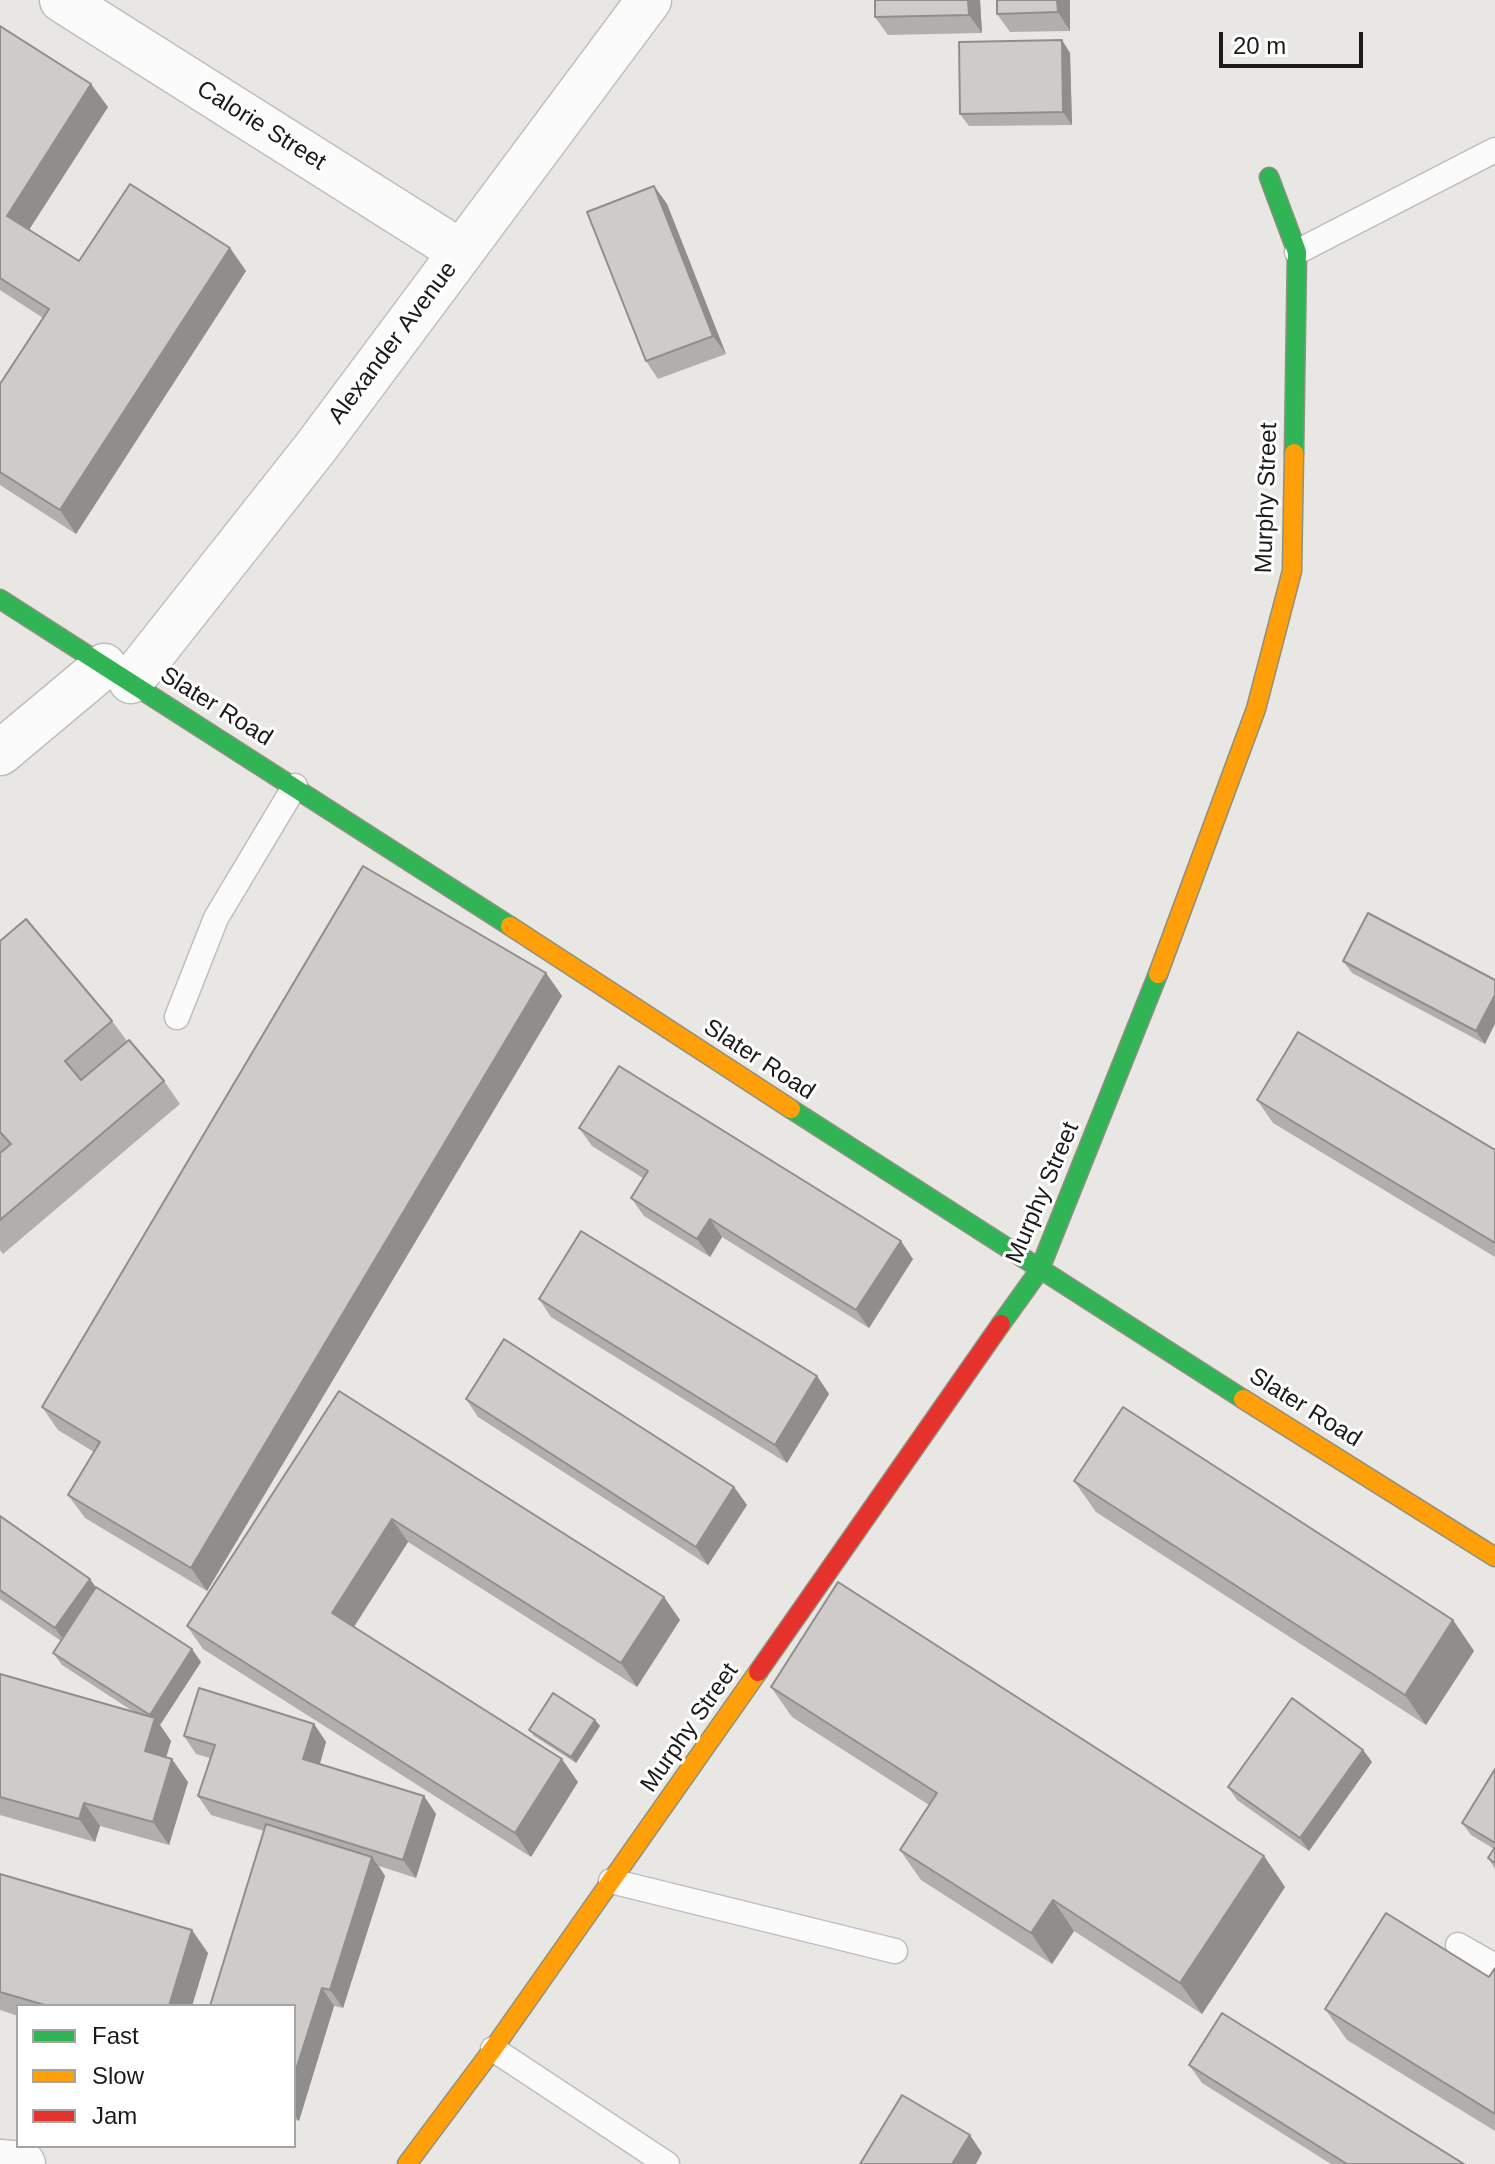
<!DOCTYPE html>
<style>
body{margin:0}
#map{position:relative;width:1495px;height:2164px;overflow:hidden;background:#e9e7e4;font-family:Arial,sans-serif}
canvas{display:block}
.legend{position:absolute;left:16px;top:2004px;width:280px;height:144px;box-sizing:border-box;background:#fff;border:2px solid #a4a4a4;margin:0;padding:10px 14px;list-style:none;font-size:24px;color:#1b1b1b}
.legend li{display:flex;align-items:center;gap:16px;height:40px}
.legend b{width:40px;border:2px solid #a4a4a4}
.scale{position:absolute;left:1219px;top:32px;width:144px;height:36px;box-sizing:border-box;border:4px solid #1b1b1b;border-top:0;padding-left:10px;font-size:24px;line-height:28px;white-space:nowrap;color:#1b1b1b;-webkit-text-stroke:6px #fff;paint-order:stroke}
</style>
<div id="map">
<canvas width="1495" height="2164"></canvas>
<ul class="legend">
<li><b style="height:10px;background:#30b455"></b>Fast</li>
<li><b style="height:10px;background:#ff9f0a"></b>Slow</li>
<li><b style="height:10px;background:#e5322d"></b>Jam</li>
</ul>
<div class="scale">20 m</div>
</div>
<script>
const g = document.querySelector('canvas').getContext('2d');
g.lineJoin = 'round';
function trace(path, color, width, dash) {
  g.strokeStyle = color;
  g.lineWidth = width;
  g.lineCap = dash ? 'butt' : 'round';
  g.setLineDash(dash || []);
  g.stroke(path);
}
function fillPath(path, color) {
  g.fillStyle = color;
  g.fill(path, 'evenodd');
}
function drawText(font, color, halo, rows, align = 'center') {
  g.font = font + ' Arial,sans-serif';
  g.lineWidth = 6;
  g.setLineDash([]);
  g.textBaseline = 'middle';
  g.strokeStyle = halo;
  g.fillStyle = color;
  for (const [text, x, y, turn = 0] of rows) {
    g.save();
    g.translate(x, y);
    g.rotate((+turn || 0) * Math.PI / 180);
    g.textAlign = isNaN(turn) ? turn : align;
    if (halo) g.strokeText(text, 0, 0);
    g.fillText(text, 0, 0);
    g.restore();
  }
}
const lane = new Path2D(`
 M 1297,252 L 1495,150
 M 177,1017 L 216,918 L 295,786
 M 611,1881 L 895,1951
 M 1458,1945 L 1495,1966
 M 493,2049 L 667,2164`);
const street = new Path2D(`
 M 62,0 L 461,252
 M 131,681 L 316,447 L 649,0
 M 0,753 L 104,666
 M 0,2162 L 23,2164`);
const fast = new Path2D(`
 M 1269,177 L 1297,252 L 1294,453
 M 0,599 L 510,926
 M 791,1109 L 1243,1399
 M 1001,1324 L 1039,1271 L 1158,974`);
const slow = new Path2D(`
 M 510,926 L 791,1109
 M 1158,974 L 1256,709 L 1292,571 L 1294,453
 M 1243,1399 L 1495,1557
 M 407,2164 L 493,2049 L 758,1672`);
const jam = new Path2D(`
 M 758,1672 L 1001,1324`);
const wall = new Path2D(`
 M 980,0 L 982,33 L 888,35 L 875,17 Z
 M 1070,0 L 1070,31 L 1010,32 L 997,14 Z
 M 0,26 L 108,107 L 29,230 L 79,261 L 230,248 L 246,271 L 76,534 L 0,485 L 0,384 L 43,318 L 0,290 Z
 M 1062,40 L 1070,53 L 1072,125 L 969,126 L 960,114 Z
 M 654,186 L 667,204 L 726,354 L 658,379 L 646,361 Z
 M 0,941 L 112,1021 L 127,1041 L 164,1081 L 180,1104 L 3,1254 L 0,1250 Z
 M 1343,961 L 1495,980 L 1485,1044 L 1352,973 Z
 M 546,973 L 562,996 L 207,1591 L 85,1518 L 68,1495 L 94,1452 L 58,1430 L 42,1407 Z
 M 1257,1100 L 1495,1150 L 1495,1257 L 1273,1123 Z
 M 579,1128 L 913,1259 L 869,1328 L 722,1237 L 710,1257 L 644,1216 L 631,1198 L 643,1178 L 592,1146 Z
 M 539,1299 L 817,1376 L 829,1394 L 787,1463 L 551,1317 Z
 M 339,1391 L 664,1597 L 680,1620 L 637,1687 L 408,1542 L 354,1627 L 578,1782 L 531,1857 L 203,1649 L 187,1626 Z
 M 466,1399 L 734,1487 L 747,1505 L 708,1565 L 478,1417 Z
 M 1074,1481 L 1453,1620 L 1474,1651 L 1426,1725 L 1096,1512 Z
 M 0,1516 L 96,1588 L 201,1662 L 160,1725 L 171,1741 L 166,1758 L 188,1782 L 169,1845 L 100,1826 L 95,1842 L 0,1815 L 0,1674 L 134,1712 L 62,1665 L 53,1653 L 61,1641 L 0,1599 Z
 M 771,1687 L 1264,1856 L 1285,1887 L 1202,2014 L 1074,1931 L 1052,1964 L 921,1880 L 900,1850 L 929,1805 L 792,1717 Z
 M 595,1720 L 600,1726 L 576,1763 L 534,1736 L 529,1730 Z
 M 314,1724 L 326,1742 L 320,1764 L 424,1796 L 436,1814 L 416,1878 L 379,1866 L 385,1876 L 343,2008 L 334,2006 L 299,2121 L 294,2119 L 294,2006 L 264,1831 L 211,1815 L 198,1796 L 210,1758 L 196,1754 L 184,1736 Z
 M 1363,1750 L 1372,1762 L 1309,1851 L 1237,1800 L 1228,1787 Z
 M 1495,1769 L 1495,1869 L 1488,1858 L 1494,1849 L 1471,1835 L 1462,1823 Z
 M 0,1874 L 208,1953 L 192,2006 L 18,2006 L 18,2016 L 0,2010 Z
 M 1495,1968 L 1495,2131 L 1347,2040 L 1325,2009 L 1489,1977 Z
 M 1189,2065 L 1464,2164 L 1331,2164 L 1202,2083 Z`);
const shadedWall = new Path2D(`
 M 968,0 L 980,0 L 982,33 L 969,15 Z
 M 1057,0 L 1070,0 L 1070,31 L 1058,12 Z
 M 1062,40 L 1070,53 L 1072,125 L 1063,112 Z
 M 91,84 L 108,107 L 23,239 L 7,216 Z
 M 654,186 L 667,204 L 726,354 L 713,336 Z
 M 230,248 L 246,271 L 76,534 L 60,510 Z
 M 546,973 L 562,996 L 207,1591 L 191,1568 Z
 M 1495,995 L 1495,1024 L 1485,1044 L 1476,1031 Z
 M 710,1219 L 722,1237 L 710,1257 L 697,1239 Z
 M 901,1241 L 913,1259 L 869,1328 L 856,1310 Z
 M 817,1376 L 829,1394 L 787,1463 L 775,1445 Z
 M 734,1487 L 747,1505 L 708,1565 L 696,1547 Z
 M 392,1519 L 408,1542 L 348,1636 L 332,1613 Z
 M 90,1579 L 103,1597 L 68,1646 L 55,1628 Z
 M 664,1597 L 680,1620 L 637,1687 L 621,1663 Z
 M 1453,1620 L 1474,1651 L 1426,1725 L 1405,1695 Z
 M 192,1649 L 201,1662 L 160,1725 L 171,1741 L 161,1774 L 145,1751 L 154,1721 L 150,1715 Z
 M 595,1720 L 600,1726 L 576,1763 L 571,1757 Z
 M 314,1724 L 326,1742 L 316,1777 L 303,1759 Z
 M 1363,1750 L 1372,1762 L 1309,1851 L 1300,1838 Z
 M 172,1759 L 188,1782 L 169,1845 L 153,1822 Z
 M 562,1759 L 578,1782 L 531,1857 L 515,1833 Z
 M 424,1796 L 436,1814 L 416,1878 L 403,1860 Z
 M 84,1803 L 100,1826 L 95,1842 L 79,1819 Z
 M 1264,1856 L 1285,1887 L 1202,2014 L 1180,1983 Z
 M 372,1857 L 385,1876 L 343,2008 L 330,1990 Z
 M 1053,1900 L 1074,1931 L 1052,1964 L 1031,1933 Z
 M 192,1930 L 208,1953 L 192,2006 L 169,2006 Z
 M 322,1988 L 334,2006 L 299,2121 L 294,2114 L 294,2076 Z
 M 970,2135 L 982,2153 L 976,2164 L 952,2164 Z`);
const building = new Path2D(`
 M 875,0 L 968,0 L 969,15 L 875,17 Z
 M 997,0 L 1057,0 L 1058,12 L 997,14 Z
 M 0,26 L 91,84 L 7,216 L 79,261 L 130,184 L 230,248 L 60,510 L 0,472 L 0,384 L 49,309 L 0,278 Z
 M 1062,40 L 1063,112 L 960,114 L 959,42 Z
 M 654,186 L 713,336 L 646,361 L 587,212 Z
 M 363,866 L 546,973 L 191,1568 L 68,1495 L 100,1442 L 42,1407 Z
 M 1368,913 L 1495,980 L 1495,995 L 1476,1031 L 1343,961 Z
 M 26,919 L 112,1021 L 65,1061 L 81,1080 L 129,1040 L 164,1081 L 0,1220 L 0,1153 L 11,1144 L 0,1132 L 0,941 Z
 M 1298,1032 L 1495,1150 L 1495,1243 L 1257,1100 Z
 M 619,1066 L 901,1241 L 856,1310 L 710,1219 L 697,1239 L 631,1198 L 648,1171 L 579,1128 Z
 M 581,1231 L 817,1376 L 775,1445 L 539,1299 Z
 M 504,1339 L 734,1487 L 696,1547 L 466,1399 Z
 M 339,1391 L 664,1597 L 621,1663 L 392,1519 L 332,1613 L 562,1759 L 515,1833 L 187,1626 Z
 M 1123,1407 L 1453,1620 L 1405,1695 L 1074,1481 Z
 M 0,1516 L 90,1579 L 55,1628 L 0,1590 Z
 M 838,1582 L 1264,1856 L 1180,1983 L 1053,1900 L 1031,1933 L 900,1850 L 937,1793 L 771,1687 Z
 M 96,1587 L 192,1649 L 150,1715 L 53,1653 Z
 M 0,1674 L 155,1718 L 145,1751 L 172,1759 L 153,1822 L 84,1803 L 79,1819 L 0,1797 Z
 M 199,1688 L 314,1724 L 303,1759 L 424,1796 L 403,1860 L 198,1796 L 215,1745 L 184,1736 Z
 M 553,1693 L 595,1720 L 571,1757 L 529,1730 Z
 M 1292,1698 L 1363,1750 L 1300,1838 L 1228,1787 Z
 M 1495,1769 L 1495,1843 L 1462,1823 Z
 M 266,1824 L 372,1857 L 330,1990 L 322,1988 L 294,2076 L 294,2006 L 210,2006 Z
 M 1495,1847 L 1495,1863 L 1488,1858 Z
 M 0,1874 L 192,1930 L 169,2006 L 48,2006 L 0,1992 Z
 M 1386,1913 L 1489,1977 L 1495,1968 L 1495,2114 L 1325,2009 Z
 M 1222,2013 L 1464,2164 L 1347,2164 L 1189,2065 Z
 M 902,2095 L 970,2135 L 952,2164 L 860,2164 Z`);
const streetNames = [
 ["Calorie Street",261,126,32],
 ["Alexander Avenue",393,343,-53],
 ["Murphy Street",1267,498,-88],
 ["Slater Road",216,707,32],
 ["Slater Road",759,1060,33],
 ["Murphy Street",1043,1193,-67],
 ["Slater Road",1305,1408,32],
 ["Murphy Street",690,1728,-55]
];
trace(lane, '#bfbebc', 27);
trace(street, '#bfbebc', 47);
trace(fast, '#90907f', 21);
trace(slow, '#90907f', 21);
trace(jam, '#90907f', 21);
trace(lane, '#fcfbfb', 24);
trace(street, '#fcfbfb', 44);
trace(fast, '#30b455', 18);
trace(slow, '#ff9f0a', 18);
trace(jam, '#e5322d', 18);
fillPath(wall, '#b1afad');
fillPath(shadedWall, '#908e8d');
fillPath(building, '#cecbc9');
trace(building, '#908e8d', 2);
drawText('24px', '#1b1b1b', '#fff', streetNames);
</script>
